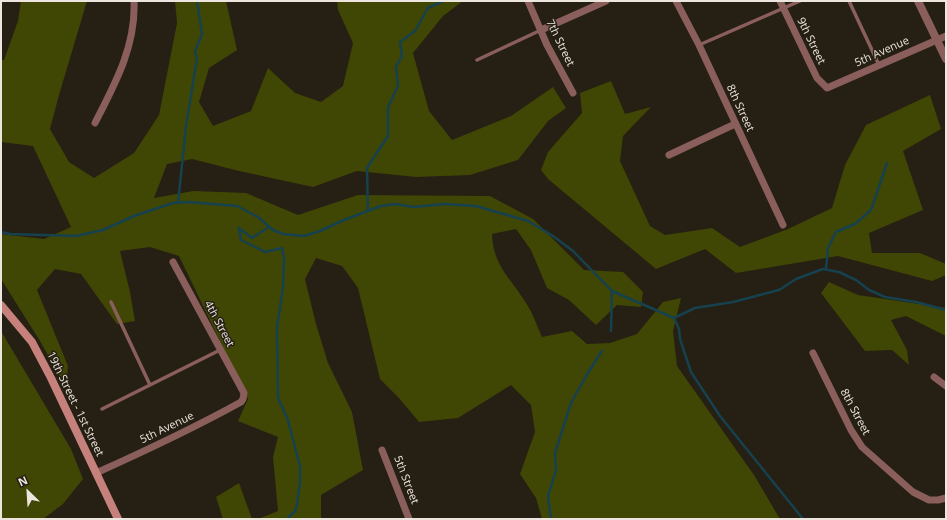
<!DOCTYPE html>
<style>
body{margin:0}
#map{position:relative;width:947px;height:520px;overflow:hidden;background:#261f13;font-family:"Open Sans",sans-serif}
canvas{display:block}
.frame{position:absolute;inset:0;border:2px solid #ece6df;pointer-events:none}
.north{position:absolute;left:8px;top:472px;width:40px;height:40px;-webkit-text-stroke:3px #261f13;paint-order:stroke;rotate:335deg;font-size:11px;font-weight:700;line-height:16px;text-align:center;color:#ece6df}
.north::after{content:'';display:block;margin:auto;width:14px;height:18px;background:#ece6df;clip-path:polygon(50% 0,100% 100%,50% 72%,0 100%)}
</style>
<div id="map">
<canvas width="947" height="520"></canvas>
<div class="frame"></div>
<div class="north">N</div>
</div>
<script>
const g = document.querySelector('canvas').getContext('2d');
g.lineJoin = 'round';
function fillPath(path, color) {
  g.fillStyle = color;
  g.fill(path, 'evenodd');
}
function trace(path, color, width, dash) {
  g.strokeStyle = color;
  g.lineWidth = width;
  g.lineCap = dash ? 'butt' : 'round';
  g.setLineDash(dash || []);
  g.stroke(path);
}
function drawText(font, color, halo, rows, align = 'center') {
  g.font = font + ' "Open Sans",sans-serif';
  g.lineWidth = 3;
  g.setLineDash([]);
  g.textBaseline = 'middle';
  g.strokeStyle = halo;
  g.fillStyle = color;
  for (const [text, x, y, turn = 0] of rows) {
    g.save();
    g.translate(x, y);
    g.rotate((+turn || 0) * Math.PI / 180);
    g.textAlign = isNaN(turn) ? turn : align;
    if (halo) g.strokeText(text, 0, 0);
    g.fillText(text, 0, 0);
    g.restore();
  }
}
const green = new Path2D(`
 M 21,1 L 87,1 L 59,95 L 50,129 L 69,162 L 94,178 L 134,153 L 159,115 L 177,23 L 175,1 L 226,1 L 237,50 L 209,68 L 199,102 L 213,126 L 251,111 L 268,68 L 295,93 L 321,102 L 343,86 L 353,43 L 338,10 L 337,1 C 345,1 359,3 366,1 L 463,1 L 443,16 L 413,53 L 429,111 L 452,140 L 511,116 L 553,87 L 566,108 L 548,121 L 518,160 L 470,175 L 416,177 L 357,171 L 313,187 L 239,171 L 192,159 L 167,164 L 154,198 L 193,191 L 246,193 L 298,215 L 358,195 L 490,196 L 533,219 L 584,270 L 623,272 L 643,292 L 641,307 L 617,305 L 596,325 L 569,300 L 547,288 L 531,250 L 516,229 L 492,234 C 493,266 511,278 526,303 C 533,313 537,326 542,337 L 572,331 L 587,344 L 610,343 L 637,334 L 663,302 L 681,298 L 673,331 L 677,366 L 754,475 L 780,519 L 542,519 L 536,498 L 520,474 L 535,432 L 531,405 L 511,385 L 458,418 L 419,422 L 399,398 L 380,379 L 358,288 L 342,266 L 316,258 L 305,279 L 316,324 L 328,363 L 352,412 L 363,470 L 321,495 L 321,517 L 323,519 L 258,519 L 278,511 L 273,457 L 278,437 L 238,421 L 248,399 L 179,256 L 150,247 L 120,251 L 130,292 L 135,321 L 117,324 L 81,274 L 55,269 L 37,290 L 68,366 L 66,388 L 40,341 L 1,279 L 1,234 L 44,239 L 71,227 L 33,146 L 1,142 L 1,60 L 4,60 L 18,21 Z
 M 611,81 L 625,114 L 651,107 L 623,136 L 620,161 L 650,226 L 665,235 L 712,228 L 740,247 L 788,229 L 832,208 L 845,165 L 866,125 L 930,95 L 941,129 L 903,151 L 923,210 L 869,233 L 872,253 L 920,253 L 946,264 L 946,275 L 932,281 L 838,256 L 736,273 L 705,249 L 656,269 L 548,179 L 541,170 L 548,152 L 582,113 L 580,93 Z
 M 829,282 L 858,295 L 946,308 L 946,336 L 906,316 L 891,320 L 907,350 L 909,365 L 892,350 L 865,351 L 821,293 Z
 M 1,331 L 71,449 L 83,479 L 63,504 L 43,519 L 1,519 Z
 M 239,483 L 252,519 L 223,519 L 216,497 Z`);
const stream = new Path2D(`
 M 178,203 L 186,126 L 197,58 L 195,51 L 202,34 L 197,1
 M 368,211 L 367,168 L 388,136 L 388,107 L 398,86 L 396,67 L 402,56 L 400,42 L 415,31 L 428,8 L 443,1
 M 269,227 L 252,238 L 239,228 L 241,240 L 265,252 L 282,248 L 284,259 L 283,288 L 277,327 L 278,398 L 288,420 L 300,466 L 300,483 L 296,510 L 287,519
 M 1,232 L 10,234 L 76,236 L 103,230 L 134,216 L 173,203 L 189,202 L 237,206 L 258,217 L 273,230 L 283,234 L 304,236 L 320,231 L 344,220 L 381,206 L 395,204 L 414,207 L 444,204 L 476,206 L 528,221 L 553,236 L 573,251 L 612,291 L 674,318 L 679,329 L 680,339 L 691,372 L 720,416 L 803,519
 M 826,269 L 828,248 L 836,232 L 855,224 L 871,210 L 887,163
 M 674,318 L 695,308 L 733,302 L 779,290 L 796,279 L 823,269 L 839,272 L 856,280 L 869,290 L 885,297 L 916,302 L 946,310
 M 611,331 L 612,291
 M 551,519 L 548,496 L 556,470 L 555,453 L 571,403 L 586,376 L 602,351`);
const service = new Path2D(`
 M 849,1 L 879,65
 M 699,45 L 800,1
 M 477,60 L 541,30
 M 111,302 L 150,385
 M 102,409 L 220,350`);
const minor = new Path2D(`
 M 528,1 L 547,45 L 573,93
 M 676,1 L 699,45 L 783,225
 M 780,1 L 817,78 L 827,88 L 946,36
 M 541,30 L 606,1
 M 95,123 C 115,84 136,46 134,1
 M 669,155 L 735,124
 M 813,353 L 851,430 L 862,447 L 913,492 L 929,500 L 938,500 L 946,498
 M 934,377 L 946,386
 M 382,450 L 409,519
 M 96,473 C 145,451 194,428 241,402 L 243,399 L 244,393 L 173,262`);
const tertiary = new Path2D(`
 M 918,1 L 946,59`);
const secondary = new Path2D(`
 M 1,305 L 32,342 L 51,378 L 118,519`);
const streetNames = [
 ["9th Street",811,41,64],
 ["7th Street",560,43,64],
 ["5th Avenue",882,52,-24],
 ["8th Street",740,108,65],
 ["4th Street",219,324,62],
 ["19th Street - 1st Street",75,404,64],
 ["8th Street",855,412,62],
 ["5th Avenue",167,428,-26],
 ["5th Street",406,480,69]
];
fillPath(green, '#404604');
trace(stream, '#16414e', 2.5);
trace(service, '#8a5e5b', 3.5);
trace(minor, '#8a5e5b', 7);
trace(tertiary, '#8a5e5b', 8);
trace(secondary, '#c7817c', 8);
drawText('11px', '#ece6df', '#261f13', streetNames);
</script>
